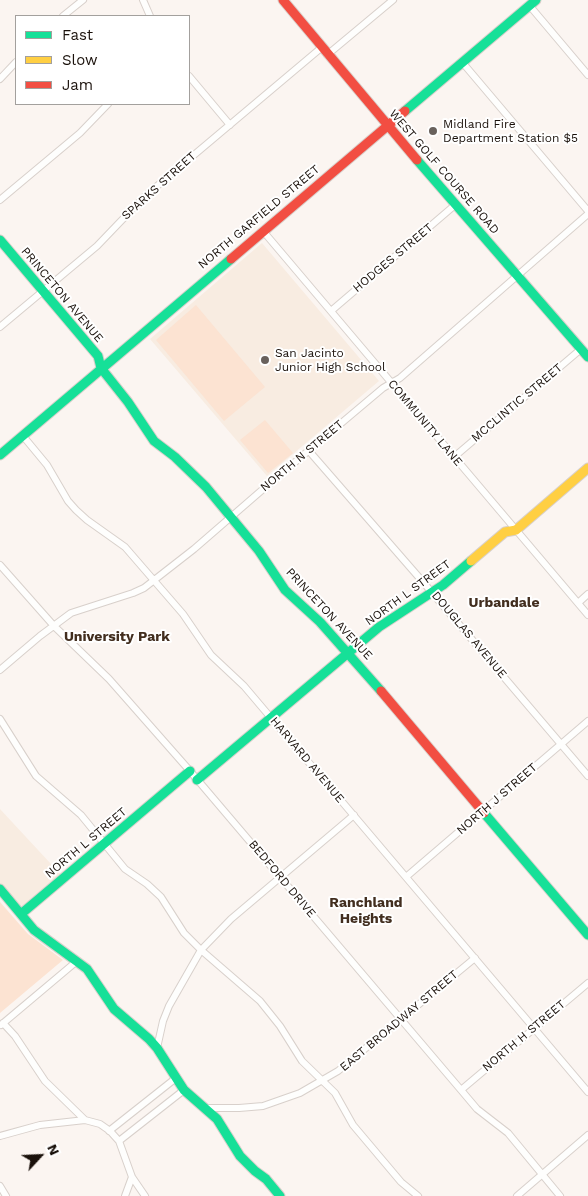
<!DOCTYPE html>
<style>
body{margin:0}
#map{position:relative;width:588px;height:1196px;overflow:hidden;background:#fbf5f1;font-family:"Work Sans",sans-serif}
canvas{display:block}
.legend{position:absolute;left:15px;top:15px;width:175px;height:90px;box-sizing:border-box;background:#fff;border:1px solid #a3a09d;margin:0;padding:6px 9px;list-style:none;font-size:15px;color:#1a110b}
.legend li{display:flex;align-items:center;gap:10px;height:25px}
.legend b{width:25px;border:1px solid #a3a09d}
.north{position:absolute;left:15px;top:1131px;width:50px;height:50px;-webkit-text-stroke:4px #fff;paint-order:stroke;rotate:65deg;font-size:14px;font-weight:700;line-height:20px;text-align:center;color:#1a110b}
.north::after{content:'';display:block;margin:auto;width:18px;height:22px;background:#1a110b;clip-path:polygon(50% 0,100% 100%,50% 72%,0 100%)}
</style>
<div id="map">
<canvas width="588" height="1196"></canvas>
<ul class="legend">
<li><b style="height:6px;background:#16e098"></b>Fast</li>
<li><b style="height:6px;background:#ffcf43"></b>Slow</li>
<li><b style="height:6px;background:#f24e42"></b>Jam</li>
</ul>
<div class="north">N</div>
</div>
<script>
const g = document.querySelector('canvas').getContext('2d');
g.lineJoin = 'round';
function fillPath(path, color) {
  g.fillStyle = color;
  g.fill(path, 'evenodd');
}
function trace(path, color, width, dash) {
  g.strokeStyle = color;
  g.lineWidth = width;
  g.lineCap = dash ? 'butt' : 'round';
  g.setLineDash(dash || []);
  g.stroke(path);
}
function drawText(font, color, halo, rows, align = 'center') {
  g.font = font + ' "Work Sans",sans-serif';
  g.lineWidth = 4;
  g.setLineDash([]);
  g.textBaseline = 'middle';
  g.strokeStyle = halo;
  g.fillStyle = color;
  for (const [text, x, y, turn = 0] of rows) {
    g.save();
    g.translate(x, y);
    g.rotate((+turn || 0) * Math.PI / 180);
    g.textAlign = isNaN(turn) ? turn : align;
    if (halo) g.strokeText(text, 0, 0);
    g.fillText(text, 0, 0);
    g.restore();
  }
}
const built = new Path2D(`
 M 262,243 L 379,381 L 267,476 L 150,339 Z
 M 0,809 L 64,878 L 21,914 L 0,888 Z`);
const green = new Path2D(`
 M 196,305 L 265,387 L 224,421 L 156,340 Z
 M 265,420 L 293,453 L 268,473 L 240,440 Z
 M 0,902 L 28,934 L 63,960 L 0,1013 Z`);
const street = new Path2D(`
 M 143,0 L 150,16
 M 529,5 L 588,75
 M 63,16 L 83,0
 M 327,55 L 393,0
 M 462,62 L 588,211
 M 189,76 L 230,125
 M 0,79 L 16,62
 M 0,200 L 80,133 L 108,104
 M 263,231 L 588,615
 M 331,311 L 455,205
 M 0,327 L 97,246 L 144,197 L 321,48
 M 23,436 L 47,465 L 68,501 L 76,510 L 87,520 L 125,547 L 183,614 L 211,655 L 244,686 L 588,1092
 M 309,451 L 423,582 L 588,776
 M 454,457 L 581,349
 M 0,565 L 54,626 L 109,679 L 190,771 L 461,1090 L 477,1109 L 508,1133 L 560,1196
 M 578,603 L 588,594
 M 0,670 L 40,636 L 71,613 L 133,593 L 144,588 L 194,549 L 269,484 L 383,388 L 400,378 L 588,214
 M 0,719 L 36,776 L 81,815 L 125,869 L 147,884 L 161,897 L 184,933 L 201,950 L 260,1001 L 280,1026 L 302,1061 L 335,1093 L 353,1125 L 401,1182 L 418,1196
 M 406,877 L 588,721
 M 3,1023 L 15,1036 L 45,1081 L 85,1120 L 100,1124 L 110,1131 L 119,1141 L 132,1177 L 145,1196
 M 1,1025 L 77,961
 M 157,1048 L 163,1021 L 169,1006 L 201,950 L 231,919 L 354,815
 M 461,1090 L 588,983
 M 206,1108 L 239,1108 L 263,1106 L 300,1093 L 338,1071 L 475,958
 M 109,1131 L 176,1078
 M 0,1136 L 40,1125 L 85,1120
 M 119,1141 L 184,1090
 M 0,1186 L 6,1196
 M 125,1196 L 132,1177
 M 517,1196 L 588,1135`);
const fast = new Path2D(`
 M 405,111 L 536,0
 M 417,160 L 588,357
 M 0,240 L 98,356 L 101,368 L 128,402 L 154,441 L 175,457 L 206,487 L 259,551 L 285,590 L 320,622 L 381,691
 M 0,455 L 231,259
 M 197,780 L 379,627 L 443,585 L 471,561
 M 484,813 L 588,935
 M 0,889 L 34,930 L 87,969 L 114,1009 L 149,1039 L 157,1048 L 184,1090 L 217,1119 L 240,1156 L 255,1171 L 266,1179 L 280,1196
 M 21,914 L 190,771`);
const slow = new Path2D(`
 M 471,561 L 505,532 L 516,530 L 588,468`);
const jam = new Path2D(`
 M 283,0 L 417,160
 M 231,259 L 405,111
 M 381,691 L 484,813`);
const markers = [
 [433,131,5,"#69615c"],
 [265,360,5,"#69615c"]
];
const poiNames = [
 ["Midland Fire",443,124],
 ["Department Station $5",443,138],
 ["San Jacinto",275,353],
 ["Junior High School",275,367]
];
const streetNames = [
 ["WEST GOLF COURSE ROAD",444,172,49],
 ["SPARKS STREET",159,186,-42],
 ["NORTH GARFIELD STREET",259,217,-40],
 ["HODGES STREET",393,258,-40],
 ["PRINCETON AVENUE",62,295,50],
 ["MCCLINTIC STREET",517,403,-40],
 ["COMMUNITY LANE",425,423,50],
 ["NORTH N STREET",302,456,-40],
 ["NORTH L STREET",408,593,-36],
 ["PRINCETON AVENUE",329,614,47],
 ["DOUGLAS AVENUE",469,635,50],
 ["HARVARD AVENUE",307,760,50],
 ["NORTH J STREET",497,799,-41],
 ["NORTH L STREET",86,843,-40],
 ["BEDFORD DRIVE",282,879,50],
 ["EAST BROADWAY STREET",399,1021,-40],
 ["NORTH H STREET",524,1036,-40]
];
const neighbourhoodNames = [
 ["Urbandale",504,603],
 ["University Park",117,637],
 ["Ranchland",366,903],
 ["Heights",366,919]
];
fillPath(built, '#f8ece1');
fillPath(green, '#fce3d2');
trace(street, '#d8d0cb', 8);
trace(fast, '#d8d0cb', 11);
trace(slow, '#d8d0cb', 11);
trace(jam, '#d8d0cb', 11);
trace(street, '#fefefd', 6);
trace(fast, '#16e098', 9);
trace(slow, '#ffcf43', 9);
trace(jam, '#f24e42', 9);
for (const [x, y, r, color] of markers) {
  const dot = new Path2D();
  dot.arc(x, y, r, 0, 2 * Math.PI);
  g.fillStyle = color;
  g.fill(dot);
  trace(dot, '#fff', 2);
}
drawText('12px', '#1a110b', '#fff', poiNames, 'left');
drawText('12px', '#1a110b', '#fff', streetNames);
drawText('bold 14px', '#422e1f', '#fff', neighbourhoodNames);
</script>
